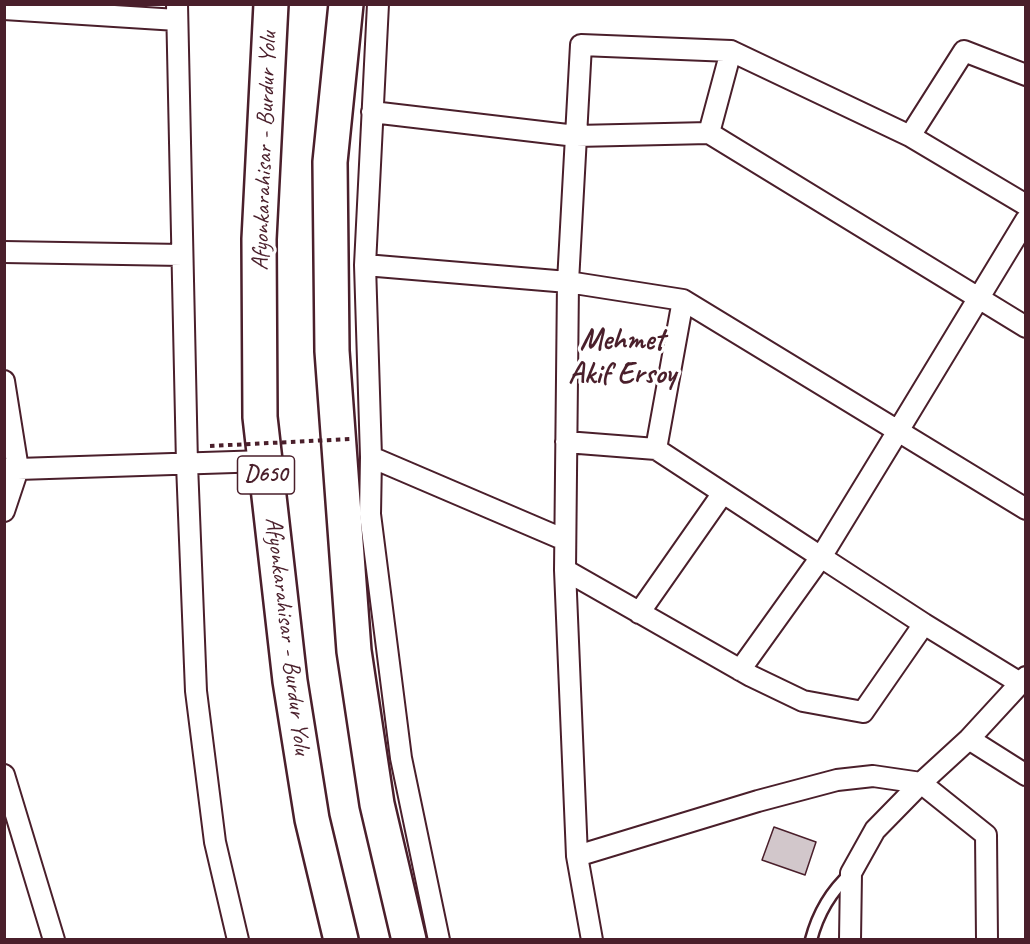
<!DOCTYPE html>
<style>
body{margin:0}
#map{position:relative;width:1030px;height:944px;overflow:hidden;background:#fff;font-family:Caveat,sans-serif}
canvas{display:block}
.frame{position:absolute;inset:0;border:6px solid #4a1f2b;pointer-events:none}
</style>
<div id="map">
<canvas width="1030" height="944"></canvas>
<div class="frame"></div>
</div>
<script>
const g = document.querySelector('canvas').getContext('2d');
g.lineJoin = 'round';
function fillPath(path, color) {
  g.fillStyle = color;
  g.fill(path, 'evenodd');
}
function trace(path, color, width, dash) {
  g.strokeStyle = color;
  g.lineWidth = width;
  g.lineCap = dash ? 'butt' : 'round';
  g.setLineDash(dash || []);
  g.stroke(path);
}
function drawText(font, color, halo, rows, align = 'center') {
  g.font = font + ' Caveat,sans-serif';
  g.lineWidth = 6;
  g.setLineDash([]);
  g.textBaseline = 'middle';
  g.strokeStyle = halo;
  g.fillStyle = color;
  for (const [text, x, y, turn = 0] of rows) {
    g.save();
    g.translate(x, y);
    g.rotate((+turn || 0) * Math.PI / 180);
    g.textAlign = isNaN(turn) ? turn : align;
    if (halo) g.strokeText(text, 0, 0);
    g.fillText(text, 0, 0);
    g.restore();
  }
}
const building = new Path2D(`
 M 774,827 L 816,842 L 805,875 L 762,860 Z`);
const lane = new Path2D(`
 M 811,940 C 818,913 830,892 851,873`);
const street = new Path2D(`
 M 177,4 L 187,464 L 196,691 L 215,842 L 238,940
 M 378,4 L 365,265 L 371,457 L 370,514 L 401,758 L 439,940
 M 4,9 L 177,20
 M 731,51 L 709,133 L 1026,327
 M 1026,75 L 964,51 L 910,136 L 731,51 L 581,45 L 568,282 L 683,300 L 898,431 L 1026,220
 M 372,112 L 576,136 L 709,133
 M 910,136 L 1026,205
 M 4,252 L 182,255
 M 365,265 L 568,282 L 565,570
 M 683,300 L 656,449 L 821,557 L 740,670
 M 4,381 L 18,469 L 4,469
 M 566,442 L 656,449
 M 371,457 L 565,540
 M 4,511 L 18,469 L 265,461
 M 639,613 L 723,493
 M 1020,683 L 924,624 L 821,557 L 898,431 L 1026,509
 M 969,739 L 1026,775
 M 4,775 L 54,940
 M 577,856 L 565,570 L 751,676 L 803,701 L 863,712 L 924,624
 M 592,940 L 577,856 L 758,801 L 837,780 L 873,776 L 921,783 L 986,835 L 987,940
 M 850,940 L 851,873 L 875,830 L 921,783 L 969,739 L 1026,677`);
const highway = new Path2D(`
 M 271,4 L 259,239 L 260,417 L 290,681 L 312,819 L 341,940
 M 346,4 L 330,162 L 332,351 L 354,651 L 377,804 L 409,940`);
const pathBridge = new Path2D(`
 M 210,446 L 350,439`);
const shields = [
 [266,475,57]
];
const shieldNames = [
 ["D650",266,475]
];
const streetNames = [
 ["Afyonkarahisar - Burdur Yolu",265,151,-88],
 ["Afyonkarahisar - Burdur Yolu",287,636,83]
];
const districtNames = [
 ["Mehmet",622,341],
 ["Akif Ersoy",622,375]
];
fillPath(building, '#d2c7cb');
trace(building, '#4a1f2b', 1.5);
trace(lane, '#4a1f2b', 15);
trace(street, '#4a1f2b', 24);
trace(highway, '#4a1f2b', 38);
trace(lane, '#fff', 10);
trace(street, '#fff', 20);
trace(highway, '#fff', 33);
trace(pathBridge, '#4a1f2b', 4, [4.5, 4.5]);
for (const [x, y, w] of shields) {
  const box = new Path2D();
  box.roundRect(x - w / 2, y - 19, w, 38, 4.5);
  g.fillStyle = '#fff';
  g.fill(box);
  trace(box, '#4a1f2b', 1.5);
}
drawText('bold 22px', '#4a1f2b', null, shieldNames);
drawText('24px', '#4a1f2b', '#fff', streetNames);
drawText('bold 30px', '#4a1f2b', '#fff', districtNames);
</script>
